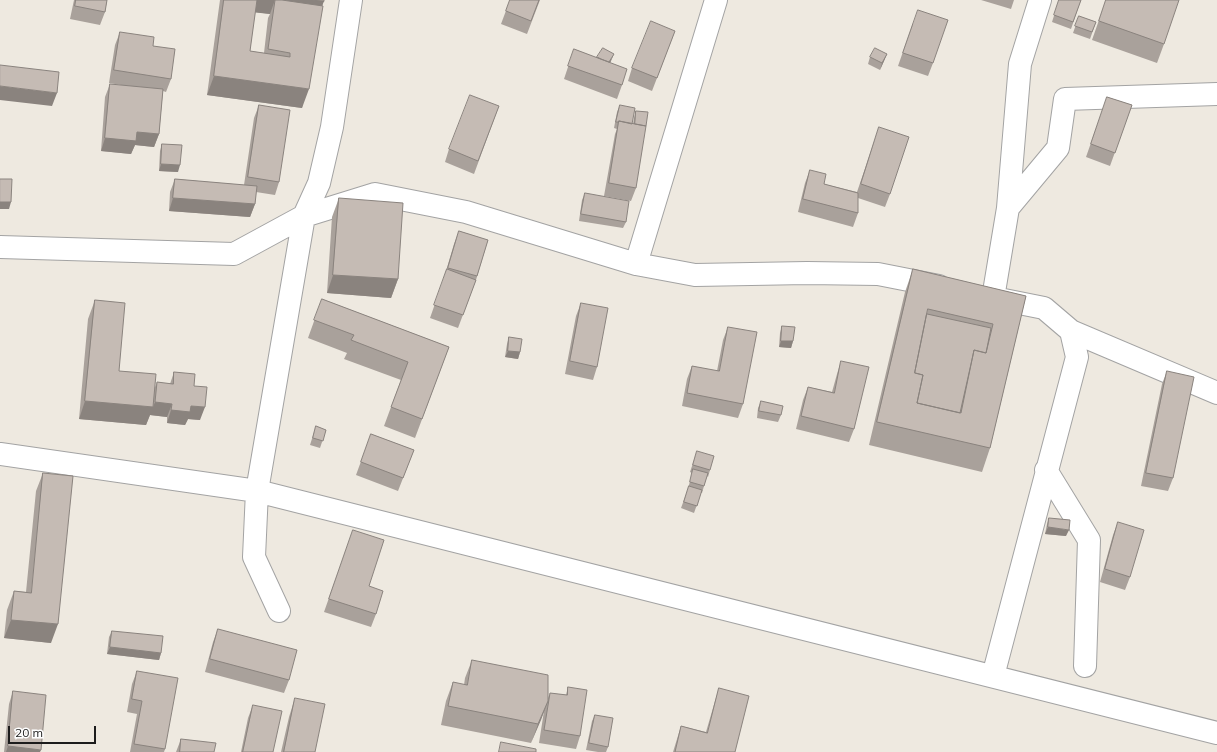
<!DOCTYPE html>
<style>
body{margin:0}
#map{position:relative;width:1217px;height:752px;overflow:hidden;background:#eee9e0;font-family:Mulish,sans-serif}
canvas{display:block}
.scale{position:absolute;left:8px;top:726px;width:88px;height:18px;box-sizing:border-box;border:2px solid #1c1c1c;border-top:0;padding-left:5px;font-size:12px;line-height:14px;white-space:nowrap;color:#1c1c1c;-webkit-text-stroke:3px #fff;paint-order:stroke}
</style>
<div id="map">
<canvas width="1217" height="752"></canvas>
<div class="scale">20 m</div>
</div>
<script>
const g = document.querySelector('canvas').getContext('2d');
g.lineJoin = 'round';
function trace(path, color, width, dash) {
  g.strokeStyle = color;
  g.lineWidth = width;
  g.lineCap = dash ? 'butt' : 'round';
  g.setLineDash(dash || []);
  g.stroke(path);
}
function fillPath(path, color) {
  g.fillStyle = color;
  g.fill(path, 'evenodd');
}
const minor = new Path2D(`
 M 1008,208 L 1020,64 L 1040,0
 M 0,247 L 234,254 L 304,216 L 319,183 L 332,127 L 351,0
 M 636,264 L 716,0
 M 993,298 L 1008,208 L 1058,148 L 1065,99 L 1217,94
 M 1071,331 L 1217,393
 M 0,454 L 257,491 L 1217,733
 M 1046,470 L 1089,540 L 1085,666
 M 279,611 L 254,557 L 257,491 L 304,216 L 375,194 L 466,212 L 636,264 L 695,275 L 807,273 L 878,274 L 939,286
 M 993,676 L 1077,357 L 1071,331 L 1044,308 L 994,298`);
const wall = new Path2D(`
 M 74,0 L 107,0 L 105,12 L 100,25 L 70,19 Z
 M 220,0 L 324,0 L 322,6 L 302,108 L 207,95 ZM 255,12 L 270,14 L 268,18 L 264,53 L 250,51 Z
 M 510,0 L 540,0 L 527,34 L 501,24 Z
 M 981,0 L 1014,0 L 1011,9 Z
 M 1059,0 L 1081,0 L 1071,29 L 1052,22 Z
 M 1106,0 L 1164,44 L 1157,63 L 1092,40 Z
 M 1079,16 L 1096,22 L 1090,39 L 1073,33 Z
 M 913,23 L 933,63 L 928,76 L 898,66 Z
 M 675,31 L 652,91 L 628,81 L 632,68 Z
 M 120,32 L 153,46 L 171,79 L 166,92 L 163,91 L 159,134 L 154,147 L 135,145 L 131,154 L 101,151 L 105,97 L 110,84 L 127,86 L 109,83 L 115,45 Z
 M 603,48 L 611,61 L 610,63 L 622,85 L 617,99 L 564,79 L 574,49 L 597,58 Z
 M 887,54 L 884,61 L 880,70 L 868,64 L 870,57 Z
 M 1107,97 L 1132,105 L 1110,166 L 1086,157 Z
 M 259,105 L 279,182 L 275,195 L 256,192 L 255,204 L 250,217 L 169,211 L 170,192 L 175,179 L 244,185 L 254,118 Z
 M 620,105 L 632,124 L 633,124 L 634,118 L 636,111 L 636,188 L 631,201 L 604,196 L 615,134 L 617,129 L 614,128 L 617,112 Z
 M 499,106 L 474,174 L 445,162 L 449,149 Z
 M 879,127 L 890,194 L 885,207 L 858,198 L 858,213 L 853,227 L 798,212 L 805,183 L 810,170 L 824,184 L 857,192 Z
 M 162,144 L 178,172 L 159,171 L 160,151 Z
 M 585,193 L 626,222 L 623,228 L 579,221 L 582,200 Z
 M 339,198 L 398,279 L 391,298 L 327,293 L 332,217 Z
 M 459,231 L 488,240 L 476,280 L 458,328 L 430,318 L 443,281 L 454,244 Z
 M 913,269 L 1026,296 L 990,448 L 982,472 L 869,445 L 905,292 Z
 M 322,299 L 449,347 L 415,438 L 384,426 L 401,380 L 344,359 L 347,353 L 308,338 Z
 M 95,300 L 119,371 L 155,387 L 157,382 L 170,384 L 174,372 L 194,386 L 200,420 L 188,419 L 185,425 L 167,423 L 167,417 L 150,415 L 146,425 L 79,419 L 88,319 Z
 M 581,303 L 597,367 L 593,380 L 565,374 L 576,316 Z
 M 782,326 L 793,341 L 791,348 L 779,347 L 780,333 Z
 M 728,327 L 743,404 L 738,418 L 682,406 L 687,379 L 692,366 L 717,371 L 723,340 Z
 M 509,337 L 520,352 L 518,359 L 505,357 L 507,344 Z
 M 841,361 L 854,429 L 849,442 L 796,429 L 803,400 L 808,387 L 832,392 L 837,374 Z
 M 1167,371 L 1173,478 L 1168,491 L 1141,486 L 1162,384 Z
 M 761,401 L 781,415 L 778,422 L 757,418 L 758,408 Z
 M 316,426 L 326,430 L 320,448 L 310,445 Z
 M 371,434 L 414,450 L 398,491 L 356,475 Z
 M 697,451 L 710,470 L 708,477 L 707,476 L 704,486 L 702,493 L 701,493 L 694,513 L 681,508 L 688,489 L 692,473 L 690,472 Z
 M 43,473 L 51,643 L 4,638 L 7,610 L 14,591 L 26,592 L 36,491 Z
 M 1049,518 L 1066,536 L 1045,534 L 1047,524 Z
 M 1118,522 L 1130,577 L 1125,590 L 1100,582 L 1113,535 Z
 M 353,530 L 369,586 L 376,614 L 371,627 L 324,612 Z
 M 218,629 L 289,680 L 284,693 L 205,672 L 213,642 Z
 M 112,631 L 161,653 L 159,660 L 107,654 L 109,637 Z
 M 472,660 L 548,698 L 550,693 L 566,695 L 568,687 L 580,736 L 576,749 L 539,743 L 544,711 L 531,743 L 441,725 L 446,701 L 453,682 L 464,685 L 465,678 Z
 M 137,671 L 165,749 L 164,752 L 130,752 L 137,714 L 127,712 L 132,684 Z
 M 719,688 L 735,752 L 673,752 L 681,726 L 706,732 L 715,701 Z
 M 13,691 L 40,752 L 4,752 L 9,704 Z
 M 295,698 L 315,752 L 281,752 L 289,717 Z
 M 253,705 L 273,752 L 241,752 L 248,718 Z
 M 595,715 L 608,747 L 606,752 L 598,752 L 586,750 L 592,721 Z
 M 181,739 L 214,752 L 176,752 Z`);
const shadedWall = new Path2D(`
 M 255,0 L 275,0 L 270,14 L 251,12 Z
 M 275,0 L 312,0 L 324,1 L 317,20 Z
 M 614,54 L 611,61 L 605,70 L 608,64 Z
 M 887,54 L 884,61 L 880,70 L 882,63 Z
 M 214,76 L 309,89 L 302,108 L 207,95 Z
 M 0,86 L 57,93 L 52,106 L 0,100 Z
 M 137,132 L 159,134 L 154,147 L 135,145 L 131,154 L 101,151 L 105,138 Z
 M 161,164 L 180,165 L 178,172 L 159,171 Z
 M 173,198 L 255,204 L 250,217 L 169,211 Z
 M 0,202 L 11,202 L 9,209 L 0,209 Z
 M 333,275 L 398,279 L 391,298 L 327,293 Z
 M 781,341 L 793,341 L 791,348 L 779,347 Z
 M 508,351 L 520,352 L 518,359 L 505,357 Z
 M 85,401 L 153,407 L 155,402 L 172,404 L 167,417 L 150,415 L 146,425 L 79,419 Z
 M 191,406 L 205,407 L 200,420 L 188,419 L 185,425 L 167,423 L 171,410 Z
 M 1048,527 L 1069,530 L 1066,536 L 1045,534 Z
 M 11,620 L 58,624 L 51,643 L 4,638 Z
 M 110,647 L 161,653 L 159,660 L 107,654 Z
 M 548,701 L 541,720 L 531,743 L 538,724 Z
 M 8,746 L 41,750 L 40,752 L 6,752 Z`);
const building = new Path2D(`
 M 76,0 L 107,0 L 105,12 L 75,6 Z
 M 224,0 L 257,0 L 250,51 L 290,57 L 290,53 L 268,49 L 275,0 L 282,0 L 323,6 L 309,89 L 214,76 Z
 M 312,0 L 324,0 L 324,1 Z
 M 510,0 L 539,0 L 531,21 L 506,11 Z
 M 1059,0 L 1081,0 L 1073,22 L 1054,15 Z
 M 1106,0 L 1179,0 L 1164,44 L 1099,21 Z
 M 918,10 L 948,20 L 933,63 L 903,53 Z
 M 1079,16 L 1096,22 L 1092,32 L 1075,26 Z
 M 651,21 L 675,31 L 657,78 L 632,68 Z
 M 120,32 L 154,37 L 153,46 L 175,49 L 171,79 L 114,70 Z
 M 603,48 L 614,54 L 609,62 L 601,59 L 597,57 Z
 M 875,48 L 887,54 L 882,63 L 870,57 Z
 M 574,49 L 627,69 L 622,85 L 568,66 Z
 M 0,65 L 59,72 L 57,93 L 0,86 Z
 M 110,84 L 163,89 L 159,134 L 137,132 L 136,141 L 105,138 Z
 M 470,95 L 499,106 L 478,161 L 449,149 Z
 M 1107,97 L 1132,105 L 1115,153 L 1091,144 Z
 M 259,105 L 290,110 L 279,182 L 248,177 Z
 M 620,105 L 635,108 L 632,124 L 619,121 L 619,122 L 616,122 Z
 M 636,111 L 648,112 L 646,126 L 635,124 Z
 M 619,121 L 646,126 L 636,188 L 609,183 Z
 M 879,127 L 909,137 L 890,194 L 861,184 Z
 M 162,144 L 182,145 L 180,165 L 161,164 Z
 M 810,170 L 826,174 L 824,184 L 858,193 L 858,213 L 803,199 Z
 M 0,179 L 12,179 L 11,202 L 0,202 Z
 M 175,179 L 257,186 L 255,204 L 173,198 Z
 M 585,193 L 629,201 L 626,222 L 581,214 Z
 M 339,198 L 403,203 L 398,279 L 333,275 Z
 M 459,231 L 488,240 L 477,276 L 448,268 Z
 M 447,269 L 476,280 L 463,315 L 434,305 Z
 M 913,269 L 1026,296 L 990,448 L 877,422 ZM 928,309 L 993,324 L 986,353 L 974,350 L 961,413 L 917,403 L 923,375 L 915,373 Z
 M 322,299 L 449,347 L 422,419 L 391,407 L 408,362 L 351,340 L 354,335 L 314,320 Z
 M 95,300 L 125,303 L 119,371 L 156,374 L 153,407 L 85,401 Z
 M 581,303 L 608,308 L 597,367 L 570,361 Z
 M 927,314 L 991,328 L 986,353 L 974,350 L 973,355 L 960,413 L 917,403 L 923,375 L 915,373 Z
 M 782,326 L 795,327 L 793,341 L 781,341 Z
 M 728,327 L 757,332 L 743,404 L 687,393 L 692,366 L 719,371 Z
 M 509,337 L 522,339 L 520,352 L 508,351 Z
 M 841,361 L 869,367 L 854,429 L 801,416 L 808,387 L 834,393 Z
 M 1167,371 L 1194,377 L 1173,478 L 1146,473 Z
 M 174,372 L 195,374 L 194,386 L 207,387 L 205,407 L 191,406 L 190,412 L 171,410 L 172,404 L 155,402 L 157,382 L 173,384 Z
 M 761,401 L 783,406 L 781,415 L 759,411 Z
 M 316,426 L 326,430 L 323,441 L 313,438 Z
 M 371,434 L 414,450 L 403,478 L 361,462 Z
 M 697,451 L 714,456 L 710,470 L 693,465 Z
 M 693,469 L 708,473 L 704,486 L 690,482 Z
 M 43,473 L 73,476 L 58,624 L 11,620 L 14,591 L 31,593 Z
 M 689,486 L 702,490 L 697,506 L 684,502 Z
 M 1049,518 L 1070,520 L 1069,530 L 1048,527 Z
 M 1118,522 L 1144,530 L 1130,577 L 1105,569 Z
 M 353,530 L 384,540 L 369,586 L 383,591 L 376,614 L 329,599 Z
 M 218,629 L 297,650 L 289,680 L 210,659 Z
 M 112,631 L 163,636 L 161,653 L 110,647 Z
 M 472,660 L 548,675 L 548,701 L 538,724 L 448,706 L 453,682 L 467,685 Z
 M 137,671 L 178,678 L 165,749 L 134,744 L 142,701 L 132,699 Z
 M 568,687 L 587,690 L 580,736 L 544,730 L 550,693 L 567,695 Z
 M 719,688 L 749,696 L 735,752 L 675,752 L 681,726 L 707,733 Z
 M 13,691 L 46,695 L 41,750 L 8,746 Z
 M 295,698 L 325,704 L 315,752 L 284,752 Z
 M 253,705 L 282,711 L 273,752 L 243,752 Z
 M 595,715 L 613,718 L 608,747 L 589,743 Z
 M 181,739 L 216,743 L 214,752 L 180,752 Z
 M 501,742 L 536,749 L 536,752 L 499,752 Z`);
trace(minor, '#a3a3a3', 24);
trace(minor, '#fff', 22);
fillPath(wall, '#a9a19b');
fillPath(shadedWall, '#8a837e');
fillPath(building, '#c5bbb4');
trace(building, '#8a837e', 1);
</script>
